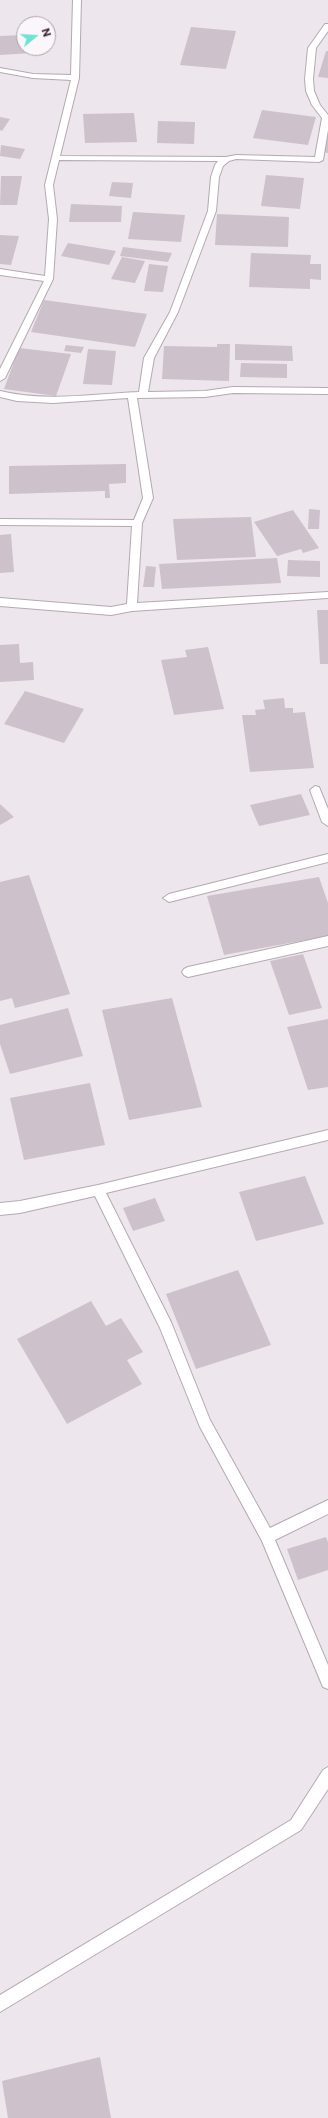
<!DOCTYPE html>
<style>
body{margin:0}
#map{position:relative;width:328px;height:2118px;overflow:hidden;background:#ede6ec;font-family:Commissioner,sans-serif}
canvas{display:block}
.north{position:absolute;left:16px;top:16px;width:40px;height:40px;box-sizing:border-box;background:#faf6f9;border:1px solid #aea3ab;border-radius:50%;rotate:72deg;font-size:11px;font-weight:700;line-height:16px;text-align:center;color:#3d2735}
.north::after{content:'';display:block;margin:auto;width:14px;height:18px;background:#6fe2d3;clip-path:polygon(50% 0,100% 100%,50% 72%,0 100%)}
</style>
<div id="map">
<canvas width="328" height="2118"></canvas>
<div class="north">N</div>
</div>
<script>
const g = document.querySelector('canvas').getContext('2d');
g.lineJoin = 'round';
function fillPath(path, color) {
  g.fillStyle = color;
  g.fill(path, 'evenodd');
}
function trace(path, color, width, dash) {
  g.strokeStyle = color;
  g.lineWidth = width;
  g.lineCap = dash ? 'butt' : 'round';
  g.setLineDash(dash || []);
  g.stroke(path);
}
const building = new Path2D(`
 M 191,27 L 236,31 L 226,69 L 180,65 Z
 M 24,35 L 24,48 L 31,48 L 32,53 L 0,55 L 0,36 Z
 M 326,51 L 328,51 L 328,78 L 318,77 Z
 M 262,110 L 316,117 L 308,145 L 253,138 Z
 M 134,113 L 137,142 L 85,143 L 83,114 Z
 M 0,117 L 10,119 L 2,131 L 0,130 Z
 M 158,121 L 195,122 L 194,144 L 157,143 Z
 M 328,125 L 328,153 L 321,152 Z
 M 1,145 L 25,149 L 20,159 L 0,156 Z
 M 266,175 L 304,178 L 300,209 L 261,206 Z
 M 1,176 L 22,176 L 17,205 L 0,205 Z
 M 112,182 L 133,183 L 131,198 L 109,196 Z
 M 71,204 L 122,206 L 121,222 L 69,222 Z
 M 133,212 L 185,215 L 181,242 L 128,239 Z
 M 217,214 L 289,217 L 288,247 L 215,245 Z
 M 0,235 L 19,236 L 11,265 L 0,264 Z
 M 68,243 L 116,251 L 109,265 L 61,256 Z
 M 123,247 L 172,253 L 168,262 L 120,256 Z
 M 251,253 L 311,255 L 310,264 L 321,264 L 321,280 L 310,279 L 310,289 L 249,287 Z
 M 122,257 L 145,261 L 135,283 L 111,279 Z
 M 149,264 L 168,266 L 163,292 L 144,291 Z
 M 44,300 L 147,314 L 135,347 L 31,332 Z
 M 217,344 L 230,344 L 229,381 L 162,379 L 164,346 L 217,347 Z
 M 235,344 L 292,346 L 293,361 L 235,360 Z
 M 66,345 L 84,347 L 81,353 L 64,351 Z
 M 19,348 L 71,354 L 56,396 L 4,389 Z
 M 88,349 L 116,351 L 112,385 L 83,384 Z
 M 241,363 L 287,364 L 287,378 L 240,377 Z
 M 126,464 L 126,483 L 109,484 L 110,498 L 105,498 L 105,491 L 9,494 L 9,466 Z
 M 309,509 L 320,510 L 319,529 L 308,529 Z
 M 293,510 L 319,548 L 303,553 L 301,549 L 277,556 L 254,522 Z
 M 251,517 L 256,557 L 177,560 L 173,519 Z
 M 11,534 L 14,572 L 0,573 L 0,535 Z
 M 277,558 L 281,583 L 162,589 L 159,564 Z
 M 288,560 L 320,561 L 320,577 L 287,576 Z
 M 146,566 L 156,567 L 154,587 L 143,587 Z
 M 317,610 L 328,610 L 328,664 L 320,664 Z
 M 19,644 L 20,663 L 33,662 L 34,680 L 0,682 L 0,645 Z
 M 208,647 L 224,709 L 174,715 L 161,660 L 187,657 L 185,650 Z
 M 25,691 L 84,709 L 64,743 L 4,724 Z
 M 284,698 L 285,708 L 293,708 L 293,713 L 305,712 L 314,768 L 250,772 L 242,715 L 256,715 L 255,710 L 265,709 L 263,700 Z
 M 301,794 L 310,815 L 259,826 L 250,805 Z
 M 0,804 L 14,817 L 0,825 Z
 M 29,875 L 70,994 L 15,1008 L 12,998 L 0,1001 L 0,882 Z
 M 319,877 L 328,903 L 328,936 L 224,955 L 207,896 Z
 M 303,954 L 322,1008 L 289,1015 L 270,961 Z
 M 172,998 L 202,1107 L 129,1120 L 102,1010 Z
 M 68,1008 L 83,1056 L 10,1074 L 0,1044 L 0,1025 Z
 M 328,1019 L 328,1087 L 308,1090 L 287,1027 Z
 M 90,1083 L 105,1145 L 24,1160 L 10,1098 Z
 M 305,1176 L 324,1224 L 256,1241 L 239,1192 Z
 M 155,1198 L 165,1221 L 133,1231 L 123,1208 Z
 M 238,1270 L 271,1345 L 196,1369 L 166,1294 Z
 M 91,1301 L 106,1326 L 121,1318 L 143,1352 L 127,1360 L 142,1384 L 67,1424 L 17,1339 Z
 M 326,1537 L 328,1542 L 328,1570 L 298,1580 L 287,1549 Z
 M 100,2057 L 111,2118 L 8,2118 L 2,2081 Z`);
const minor = new Path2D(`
 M 73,0 L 81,0 L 79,78 L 60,156 L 226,157 L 236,155 L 315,157 L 322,118 L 312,105 L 306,91 L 305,79 L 308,48 L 325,24 L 328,24 L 328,31 L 316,48 L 313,79 L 314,91 L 320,105 L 328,115 L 328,130 L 323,160 L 319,162 L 236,159 L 229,161 L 223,166 L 219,177 L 216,211 L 178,312 L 154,358 L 148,392 L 205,391 L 233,387 L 328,388 L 328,394 L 233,393 L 205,397 L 137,398 L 153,498 L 142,523 L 137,603 L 328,592 L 328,598 L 132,611 L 111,615 L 0,606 L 0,598 L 111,607 L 127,604 L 132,526 L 0,525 L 0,519 L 134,520 L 143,498 L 128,398 L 53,403 L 17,401 L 0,397 L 0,391 C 46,402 92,394 139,392 L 144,358 L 170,312 L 208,211 L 211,177 L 215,165 L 218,161 L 59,160 L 53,185 L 57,219 L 53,279 L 5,378 L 0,381 L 0,369 L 44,281 L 0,275 L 0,269 L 45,276 L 49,219 L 45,185 L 71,80 L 33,78 L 0,72 L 0,68 L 33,74 L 71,75 Z
 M 315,786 L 319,787 L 328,809 L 328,826 L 322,822 L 310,790 Z
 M 328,854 L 328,862 L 169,902 L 163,898 L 169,894 Z
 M 328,936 L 328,946 L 188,977 L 184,975 L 182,972 L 184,969 L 188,967 Z
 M 328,1130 L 328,1140 L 106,1193 L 171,1322 L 210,1420 L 270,1528 L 328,1500 L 328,1514 L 275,1540 L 328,1665 L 328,1689 L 323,1687 L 262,1541 L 200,1427 L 160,1328 L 95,1196 L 20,1213 L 0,1215 L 0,1203 L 20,1201 L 98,1185 Z
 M 328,1767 L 328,1789 L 301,1830 L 0,2012 L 0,1995 L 291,1820 L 323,1770 Z`);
fillPath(building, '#cdc2cb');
trace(minor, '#b5a9b1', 2);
fillPath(minor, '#fff');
</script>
